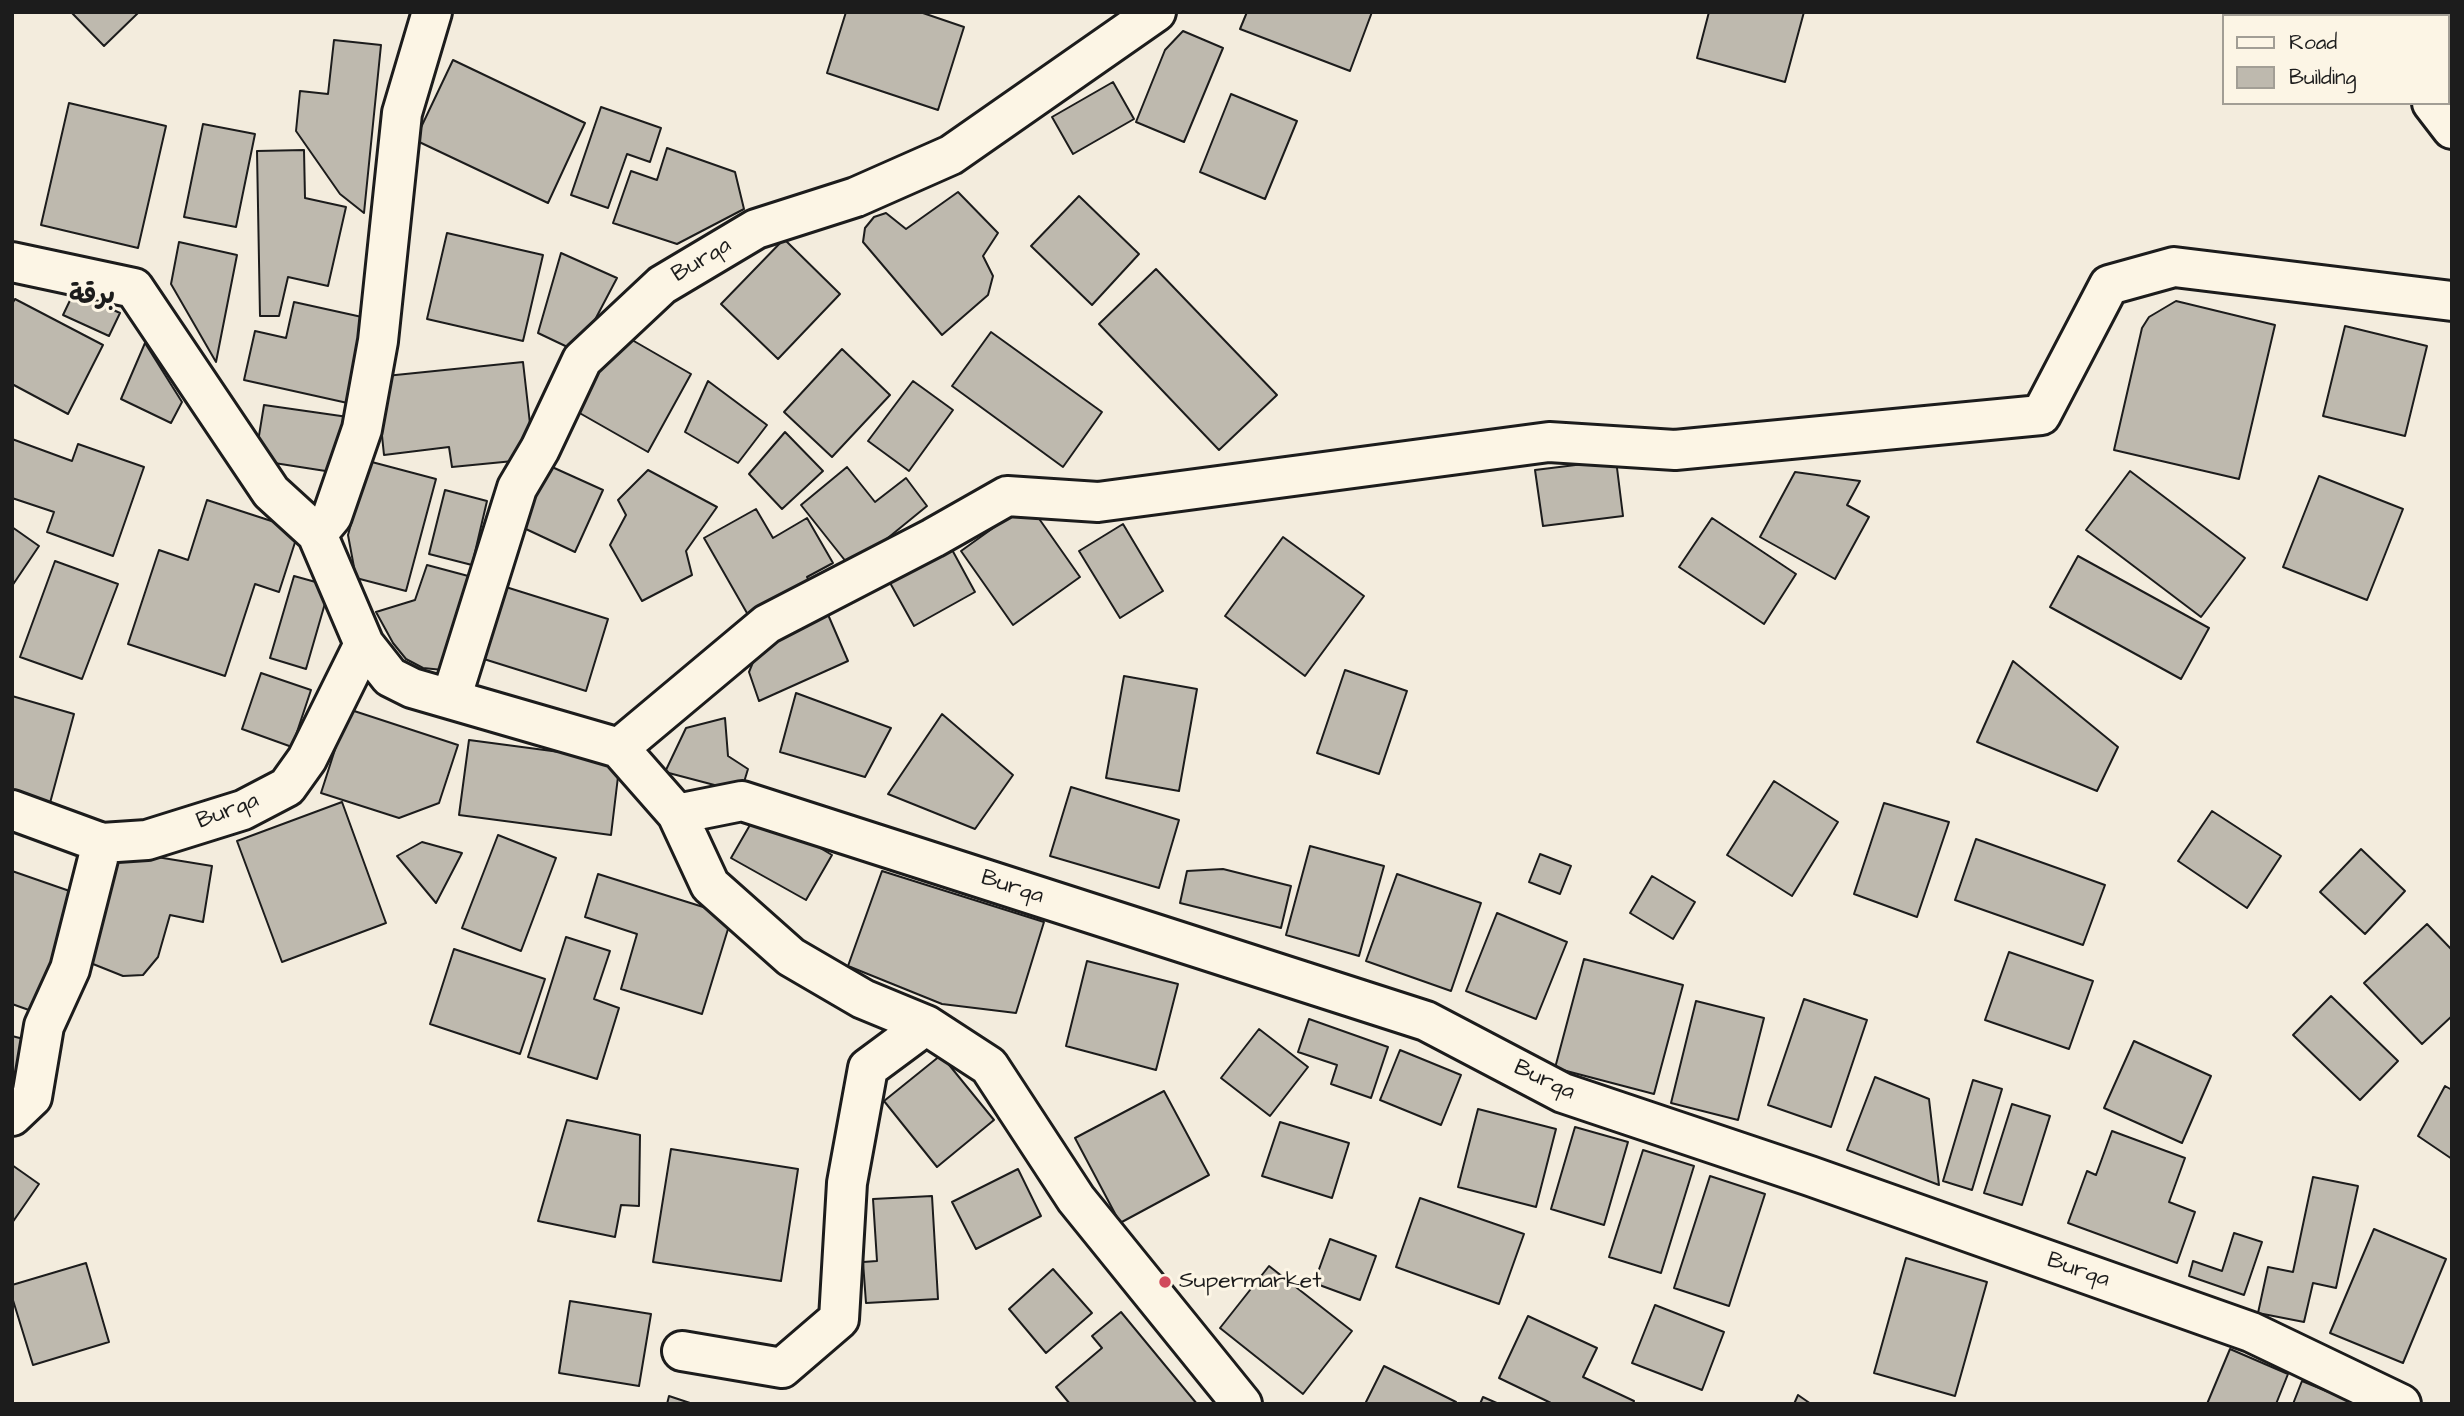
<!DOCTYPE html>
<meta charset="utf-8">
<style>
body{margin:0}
#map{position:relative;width:2464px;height:1416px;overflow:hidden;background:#f3ecdd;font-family:"Architects Daughter",sans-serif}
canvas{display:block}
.frame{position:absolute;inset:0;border:14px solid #1c1c1c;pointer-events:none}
.legend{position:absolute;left:2222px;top:14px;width:228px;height:91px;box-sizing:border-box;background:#fcf5e5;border:2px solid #a29e95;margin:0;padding:9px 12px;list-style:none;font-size:21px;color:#1c1c1c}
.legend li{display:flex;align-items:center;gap:14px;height:35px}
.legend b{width:35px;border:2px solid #a29e95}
</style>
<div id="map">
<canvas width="2464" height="1416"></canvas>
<div class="frame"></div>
<ul class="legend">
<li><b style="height:9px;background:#fcf5e5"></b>Road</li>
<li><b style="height:19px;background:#beb9ae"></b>Building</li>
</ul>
</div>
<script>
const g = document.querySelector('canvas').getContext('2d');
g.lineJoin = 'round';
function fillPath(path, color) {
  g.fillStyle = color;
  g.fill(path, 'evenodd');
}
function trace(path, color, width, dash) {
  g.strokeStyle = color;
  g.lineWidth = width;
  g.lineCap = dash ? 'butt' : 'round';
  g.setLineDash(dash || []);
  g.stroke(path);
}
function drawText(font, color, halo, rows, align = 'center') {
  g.font = font + ' "Architects Daughter","Playpen Sans Arabic",sans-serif';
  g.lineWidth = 6;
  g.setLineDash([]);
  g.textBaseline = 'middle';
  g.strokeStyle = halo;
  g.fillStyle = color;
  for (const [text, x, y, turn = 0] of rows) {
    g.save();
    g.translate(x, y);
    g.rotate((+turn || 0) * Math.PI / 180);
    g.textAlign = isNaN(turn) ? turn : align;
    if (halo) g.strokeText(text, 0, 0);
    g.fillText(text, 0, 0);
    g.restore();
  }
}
const building = new Path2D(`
 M 71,12 L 139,12 L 104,46 Z
 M 846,12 L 920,12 L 964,27 L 938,110 L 827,73 Z
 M 1247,12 L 1372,12 L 1350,71 L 1240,29 Z
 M 1709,12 L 1804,12 L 1785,82 L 1697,58 Z
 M 1183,31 L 1223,48 L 1184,142 L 1136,122 L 1165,50 Z
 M 334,40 L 381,45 L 364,213 L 340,194 L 296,131 L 300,91 L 328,94 Z
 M 453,60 L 585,123 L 548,203 L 415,140 Z
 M 1113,82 L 1134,119 L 1073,154 L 1052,117 Z
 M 1231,94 L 1297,121 L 1265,199 L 1200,172 Z
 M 69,103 L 166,126 L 138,248 L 41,225 Z
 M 601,107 L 661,128 L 650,162 L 627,154 L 608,208 L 571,195 Z
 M 203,124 L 255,134 L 236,227 L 184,217 Z
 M 667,148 L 735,172 L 744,209 L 677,244 L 613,223 L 631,171 L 657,180 Z
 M 304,150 L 305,198 L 346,207 L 328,286 L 288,277 L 279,316 L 260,316 L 257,151 Z
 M 958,192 L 998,233 L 983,256 L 993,276 L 988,295 L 942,335 L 863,242 L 865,228 L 874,217 L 886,213 L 906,229 Z
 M 1079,196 L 1139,254 L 1092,305 L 1031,246 Z
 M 447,233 L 543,255 L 523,341 L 427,319 Z
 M 784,239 L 840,294 L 778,359 L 721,304 Z
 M 179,242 L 237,255 L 216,362 L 171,284 Z
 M 561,253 L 617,278 L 578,352 L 538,333 Z
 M 1156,269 L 1277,395 L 1219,450 L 1099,324 Z
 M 74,292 L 120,313 L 109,336 L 63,315 Z
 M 15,299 L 103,345 L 68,414 L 12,384 L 12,304 Z
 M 2176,301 L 2275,325 L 2239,479 L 2114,450 L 2142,328 L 2149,317 Z
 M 294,302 L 371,319 L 352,404 L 244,380 L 255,331 L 286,338 Z
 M 2345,326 L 2427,346 L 2405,436 L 2323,416 Z
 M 991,332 L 1102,412 L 1063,467 L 952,386 Z
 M 620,333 L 691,374 L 648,452 L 569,407 L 591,384 Z
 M 145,343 L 182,402 L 171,423 L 121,399 Z
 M 842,349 L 890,395 L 832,457 L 784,412 Z
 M 523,362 L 534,459 L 452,467 L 449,447 L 384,455 L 376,377 Z
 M 708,381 L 767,425 L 738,463 L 685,432 Z
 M 913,381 L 953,410 L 909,471 L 868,441 Z
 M 264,405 L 355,418 L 332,472 L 255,460 Z
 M 785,432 L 823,471 L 782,509 L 749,474 Z
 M 12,439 L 72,461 L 78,444 L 144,467 L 113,556 L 47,532 L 54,512 L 12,498 Z
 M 1616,460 L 1623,516 L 1543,526 L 1535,470 Z
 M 368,461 L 436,479 L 406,591 L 356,578 L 348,535 Z
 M 541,462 L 603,490 L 575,552 L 513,523 Z
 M 847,467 L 875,502 L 906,478 L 927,506 L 851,568 L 801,505 Z
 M 648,470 L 717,507 L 686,551 L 692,575 L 642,601 L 610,545 L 626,515 L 618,500 Z
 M 2130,471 L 2245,558 L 2201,617 L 2086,530 Z
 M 1795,472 L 1860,481 L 1847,505 L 1869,517 L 1835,579 L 1760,537 Z
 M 2319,476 L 2403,509 L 2367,600 L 2283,567 Z
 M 445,490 L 487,501 L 472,565 L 429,554 Z
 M 207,500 L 299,530 L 279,592 L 255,584 L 225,676 L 128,644 L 159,550 L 188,560 Z
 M 1028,503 L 1080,577 L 1013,625 L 961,551 Z
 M 756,509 L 773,538 L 807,518 L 833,563 L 807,577 L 816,592 L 755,627 L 704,538 Z
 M 1712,518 L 1796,574 L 1764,624 L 1679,567 Z
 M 1123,524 L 1163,591 L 1120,618 L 1079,551 Z
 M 12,527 L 39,546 L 12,586 Z
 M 1283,537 L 1364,596 L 1305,676 L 1225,616 Z
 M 950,546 L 975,592 L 914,626 L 889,581 Z
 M 2078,556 L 2209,628 L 2181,679 L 2050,607 Z
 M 55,561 L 118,584 L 82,679 L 20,657 Z
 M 427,565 L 472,577 L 443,670 L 423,668 L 406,659 L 393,643 L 376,612 L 415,600 Z
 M 294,576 L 330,586 L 306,669 L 270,658 Z
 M 493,583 L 608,619 L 586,691 L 471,655 Z
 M 823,603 L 848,661 L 759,701 L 749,672 L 760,645 Z
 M 2013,661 L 2118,747 L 2097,791 L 1977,742 Z
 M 1345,670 L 1407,691 L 1379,774 L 1317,753 Z
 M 261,673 L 311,690 L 292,747 L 242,729 Z
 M 1124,676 L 1197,689 L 1179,791 L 1106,778 Z
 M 796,693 L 891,728 L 865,777 L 780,752 Z
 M 12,696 L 74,714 L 50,803 L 12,793 Z
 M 348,709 L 458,745 L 439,803 L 399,818 L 321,793 Z
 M 942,714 L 1013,775 L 975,829 L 888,794 Z
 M 725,718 L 728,756 L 748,769 L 741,792 L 665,772 L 686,728 Z
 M 469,740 L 620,760 L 611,835 L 459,815 Z
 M 1774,781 L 1838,822 L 1792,896 L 1727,855 Z
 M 1071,787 L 1179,820 L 1159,888 L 1050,856 Z
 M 342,802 L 386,923 L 282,962 L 237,841 Z
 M 1884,803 L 1949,822 L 1917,917 L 1854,894 Z
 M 758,811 L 832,855 L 806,900 L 731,858 Z
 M 2212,811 L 2281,856 L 2247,908 L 2178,861 Z
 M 498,835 L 556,858 L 521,951 L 462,928 Z
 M 1976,839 L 2105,885 L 2083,945 L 1955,900 Z
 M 422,842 L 462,853 L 436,903 L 397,856 Z
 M 1310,846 L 1384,866 L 1359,956 L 1286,935 Z
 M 2361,849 L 2405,891 L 2365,934 L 2320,892 Z
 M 120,851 L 212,866 L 203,922 L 170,915 L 158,957 L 143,975 L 123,976 L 88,962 Z
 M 1540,854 L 1571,866 L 1560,894 L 1529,882 Z
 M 1223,869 L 1291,886 L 1281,928 L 1180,903 L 1187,871 Z
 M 12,871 L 84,896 L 43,1015 L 12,1004 Z
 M 882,871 L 1044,922 L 1016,1013 L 942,1004 L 848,966 Z
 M 598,874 L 732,916 L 702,1014 L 621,989 L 637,934 L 585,917 Z
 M 1397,874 L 1481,903 L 1451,991 L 1366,961 Z
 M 1652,876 L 1695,902 L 1673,939 L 1630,913 Z
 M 1497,913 L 1567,942 L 1536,1019 L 1466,991 Z
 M 2427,924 L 2452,950 L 2452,1016 L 2422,1044 L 2364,983 Z
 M 566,937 L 610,951 L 594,999 L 619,1008 L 597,1079 L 528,1057 Z
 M 454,949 L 545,979 L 520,1054 L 430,1024 Z
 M 2009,952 L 2093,981 L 2069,1049 L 1985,1020 Z
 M 1584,959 L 1683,985 L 1654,1094 L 1555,1068 Z
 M 1087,961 L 1178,984 L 1156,1070 L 1066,1046 Z
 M 2331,996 L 2398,1061 L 2360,1100 L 2293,1035 Z
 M 1804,999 L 1867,1020 L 1831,1127 L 1768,1105 Z
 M 1696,1001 L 1764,1018 L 1738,1120 L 1671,1103 Z
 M 1309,1019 L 1388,1047 L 1371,1098 L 1331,1084 L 1337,1065 L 1298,1052 Z
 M 1259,1029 L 1308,1067 L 1270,1116 L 1221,1078 Z
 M 12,1036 L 35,1042 L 12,1098 Z
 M 2134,1041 L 2211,1076 L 2182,1143 L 2104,1108 Z
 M 1400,1050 L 1461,1075 L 1441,1125 L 1380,1100 Z
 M 941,1055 L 994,1120 L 937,1167 L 884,1101 Z
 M 1875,1077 L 1929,1099 L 1939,1185 L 1847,1150 Z
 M 1973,1080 L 2002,1089 L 1972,1190 L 1943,1181 Z
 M 2445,1086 L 2452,1090 L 2452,1159 L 2418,1136 Z
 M 1164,1091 L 1209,1175 L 1120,1223 L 1075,1138 Z
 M 2012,1104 L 2050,1116 L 2022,1205 L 1984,1193 Z
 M 1478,1109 L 1556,1129 L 1536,1207 L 1458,1187 Z
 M 567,1120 L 640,1135 L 639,1206 L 621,1205 L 615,1237 L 538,1221 Z
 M 1280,1122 L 1349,1143 L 1332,1198 L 1262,1176 Z
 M 1575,1127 L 1628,1142 L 1604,1225 L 1551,1209 Z
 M 2112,1131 L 2185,1158 L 2169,1202 L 2195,1212 L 2177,1263 L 2068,1223 L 2087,1171 L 2096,1175 Z
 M 671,1149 L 798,1169 L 781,1281 L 653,1262 Z
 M 1643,1150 L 1694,1166 L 1661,1273 L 1609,1257 Z
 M 12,1165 L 39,1184 L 12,1223 Z
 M 1018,1169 L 1041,1216 L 976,1249 L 952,1202 Z
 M 1710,1176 L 1765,1194 L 1729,1306 L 1674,1288 Z
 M 2313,1177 L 2358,1186 L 2336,1288 L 2313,1283 L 2304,1322 L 2258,1313 L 2268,1267 L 2293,1272 Z
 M 932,1196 L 938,1299 L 866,1303 L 863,1262 L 877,1261 L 873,1199 Z
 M 1420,1198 L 1524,1234 L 1499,1304 L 1396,1267 Z
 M 2374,1229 L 2446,1259 L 2403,1363 L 2330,1333 Z
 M 2234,1233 L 2262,1242 L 2244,1295 L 2189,1276 L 2193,1261 L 2222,1271 Z
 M 1330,1239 L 1376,1256 L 1360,1300 L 1314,1283 Z
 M 1906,1258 L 1987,1282 L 1955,1396 L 1874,1373 Z
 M 86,1263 L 109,1342 L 33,1365 L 12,1297 L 12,1285 Z
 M 1269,1266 L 1352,1331 L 1303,1394 L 1220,1328 Z
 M 1053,1269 L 1092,1313 L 1046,1353 L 1009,1309 Z
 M 570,1301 L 651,1314 L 639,1386 L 559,1373 Z
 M 1655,1305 L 1724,1332 L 1702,1390 L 1632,1363 Z
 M 1121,1312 L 1197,1404 L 1070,1404 L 1056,1387 L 1102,1348 L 1092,1336 Z
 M 1528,1316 L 1597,1348 L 1583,1377 L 1634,1401 L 1633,1404 L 1553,1404 L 1499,1378 Z
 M 2230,1349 L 2288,1374 L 2276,1404 L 2207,1404 Z
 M 1384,1366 L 1456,1402 L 1455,1404 L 1365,1404 Z
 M 2302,1381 L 2358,1404 L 2293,1404 Z
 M 1798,1395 L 1811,1404 L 1794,1404 Z
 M 669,1396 L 693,1404 L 667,1404 Z
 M 1483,1397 L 1499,1404 L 1480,1404 Z`);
const street = new Path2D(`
 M 2361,12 L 2363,16
 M 2432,103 L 2452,129
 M 12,262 L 134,288 L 271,492 L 317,534 L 364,644 L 390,677 L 412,688 L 619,748 L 677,814 L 710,885 L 791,957 L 863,999 L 926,1025 L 989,1066 L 1076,1199 L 1242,1404
 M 317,534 L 332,516 L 362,429 L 378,341 L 402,113 L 432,12
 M 451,699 L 517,488 L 540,449 L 582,360 L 662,285 L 756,229 L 856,197 L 951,155 L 1156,12
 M 619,748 L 767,624 L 933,538 L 1007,496 L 1098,502 L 1549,442 L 1675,450 L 2041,415 L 2109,285 L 2174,267 L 2452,301
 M 12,810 L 102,843 L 147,840 L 243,810 L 287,787 L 307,759 L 364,644
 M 677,814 L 742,801 L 1426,1021 L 1563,1093 L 1810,1176 L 2251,1332 L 2401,1404
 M 12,1116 L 32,1097 L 44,1026 L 70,969 L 102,843
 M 682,1351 L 782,1368 L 839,1319 L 847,1183 L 868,1068 L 926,1025`);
const markers = [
 [1165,1282,7,"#d1495b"]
];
const streetNames = [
 ["Burqa",702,261,-31],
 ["Burqa",228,812,-21],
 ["Burqa",1012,888,18],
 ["Burqa",1544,1081,25],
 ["Burqa",2078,1271,19]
];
const poiNames = [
 ["Supermarket",1179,1282]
];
const quarterNames = [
 ["برقة",92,298]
];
fillPath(building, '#beb9ae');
trace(building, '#1c1c1c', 2);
trace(street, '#1c1c1c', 44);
trace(street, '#fcf5e5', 38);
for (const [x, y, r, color] of markers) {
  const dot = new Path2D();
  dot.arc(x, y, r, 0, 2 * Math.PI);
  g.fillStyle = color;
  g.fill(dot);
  trace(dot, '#fcf5e5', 2.5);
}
drawText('23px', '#1c1c1c', '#fcf5e5', streetNames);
drawText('23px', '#1c1c1c', '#fcf5e5', poiNames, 'left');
drawText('bold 26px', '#1c1c1c', '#fcf5e5', quarterNames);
</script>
